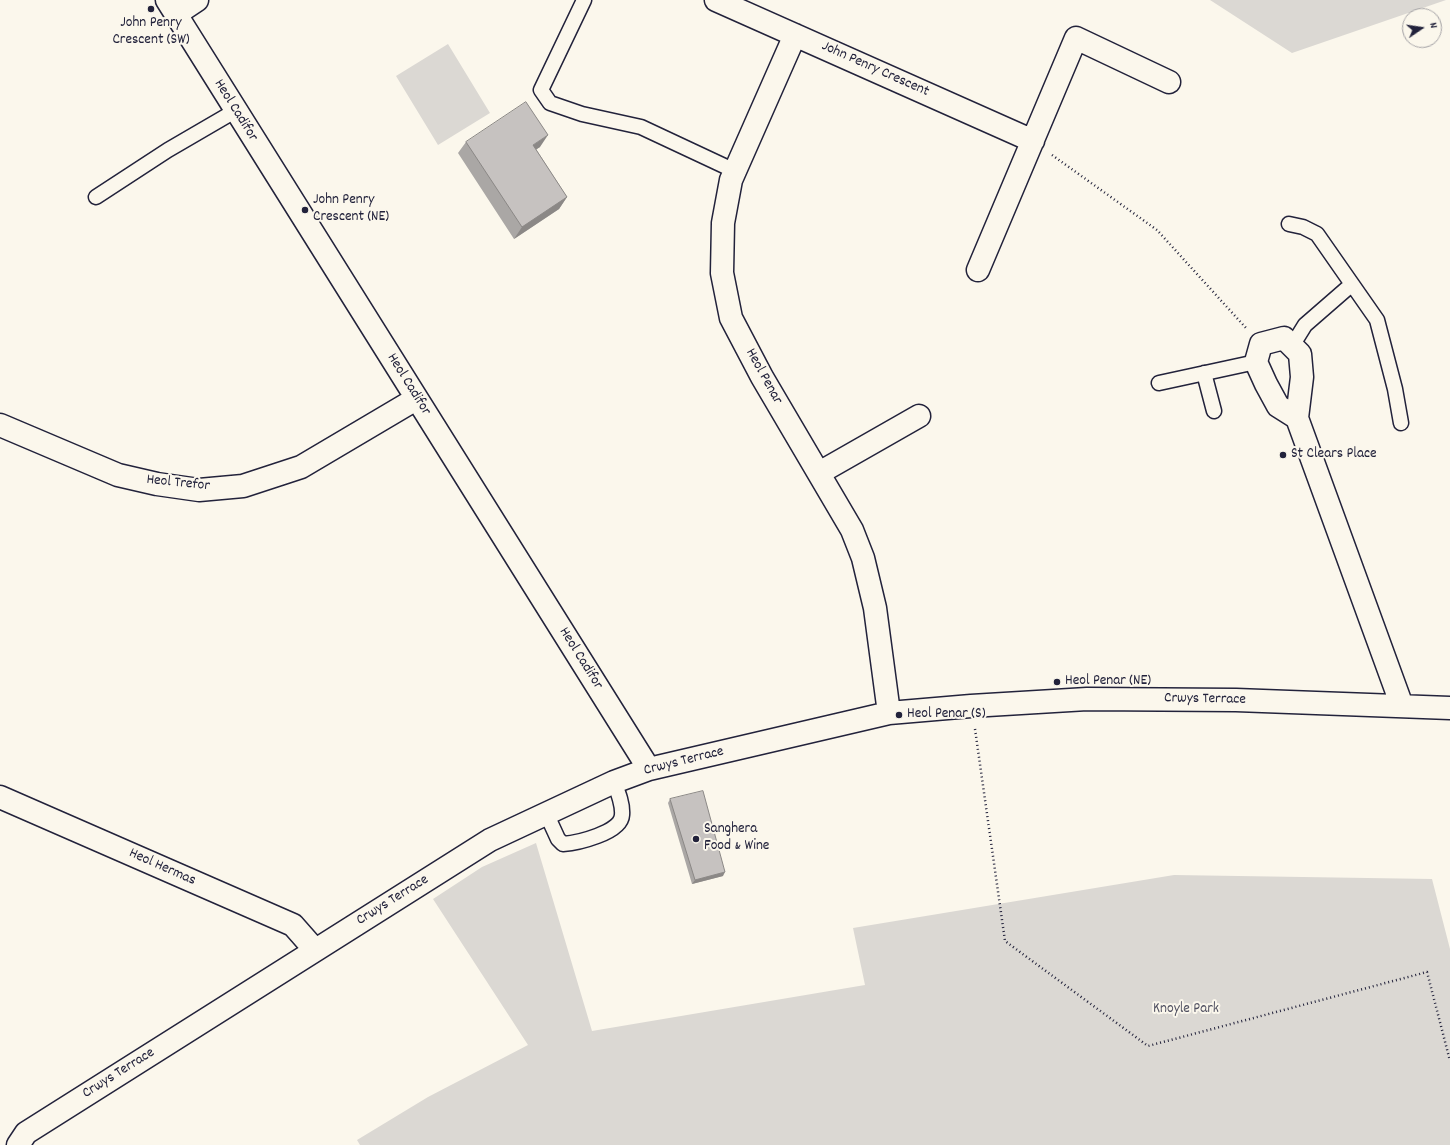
<!DOCTYPE html>
<style>
body{margin:0}
#map{position:relative;width:1450px;height:1145px;overflow:hidden;background:#fbf7ec;font-family:Dekko,sans-serif}
canvas{display:block}
.north{position:absolute;left:1402px;top:8px;width:40px;height:40px;box-sizing:border-box;background:#fbf7ec;border:1px solid #a4a2a5;border-radius:50%;rotate:77deg;font-size:11px;font-weight:700;line-height:16px;text-align:center;color:#22223b}
.north::after{content:'';display:block;margin:auto;width:14px;height:18px;background:#22223b;clip-path:polygon(50% 0,100% 100%,50% 72%,0 100%)}
</style>
<div id="map">
<canvas width="1450" height="1145"></canvas>
<div class="north">N</div>
</div>
<script>
const g = document.querySelector('canvas').getContext('2d');
g.lineJoin = 'round';
function fillPath(path, color) {
  g.fillStyle = color;
  g.fill(path, 'evenodd');
}
function trace(path, color, width, dash) {
  g.strokeStyle = color;
  g.lineWidth = width;
  g.lineCap = dash ? 'butt' : 'round';
  g.setLineDash(dash || []);
  g.stroke(path);
}
function drawText(font, color, halo, rows, align = 'center') {
  g.font = font + ' Dekko,sans-serif';
  g.lineWidth = 4;
  g.setLineDash([]);
  g.textBaseline = 'middle';
  g.strokeStyle = halo;
  g.fillStyle = color;
  for (const [text, x, y, turn = 0] of rows) {
    g.save();
    g.translate(x, y);
    g.rotate((+turn || 0) * Math.PI / 180);
    g.textAlign = isNaN(turn) ? turn : align;
    if (halo) g.strokeText(text, 0, 0);
    g.fillText(text, 0, 0);
    g.restore();
  }
}
const green = new Path2D(`
 M 1210,0 L 1446,0 L 1292,53 Z
 M 448,44 L 490,113 L 438,145 L 396,76 Z
 M 536,843 L 592,1031 L 865,985 L 853,928 L 1174,875 L 1432,879 L 1450,949 L 1450,1145 L 360,1145 L 357,1140 L 428,1097 L 528,1045 L 433,899 L 482,867 Z`);
const path = new Path2D(`
 M 1052,155 L 1157,230 L 1246,328
 M 975,729 L 1005,941 L 1148,1046 L 1427,972 L 1450,1061`);
const lane = new Path2D(`
 M 584,0 L 541,90 L 550,103 L 582,114 L 641,127 L 735,171
 M 96,197 L 168,150 L 235,111
 M 1289,224 L 1303,227 L 1317,234 L 1377,320 L 1395,389 L 1401,423
 M 1292,346 L 1305,325 L 1351,285
 M 1204,373 L 1214,411
 M 1159,383 L 1256,362
 M 547,815 L 558,839 L 563,844 C 577,843 621,833 622,815 C 623,804 618,792 614,782`);
const street = new Path2D(`
 M 167,0 L 649,769
 M 716,0 L 1033,141
 M 176,14 L 197,0
 M 795,35 L 731,180 L 723,223 L 722,273 L 731,318 L 762,377 L 852,530 L 863,558 L 875,608 L 889,713
 M 978,270 L 1076,38 L 1169,82
 M 1284,338 L 1300,354 L 1302,377 L 1297,418 L 1278,406 L 1266,384 L 1256,362 L 1261,344 Z
 M 1297,418 L 1402,706
 M 0,425 L 118,475 L 157,484 L 199,490 L 243,486 L 301,467 L 416,399
 M 819,473 L 919,416
 M 0,797 L 293,925 L 315,950
 M 18,1145 L 26,1133 L 490,840 L 614,782 L 649,769 L 889,713 L 971,706 L 1087,699 L 1236,700 L 1450,708`);
const wall = new Path2D(`
 M 466,142 L 540,147 L 536,149 L 567,197 L 559,209 L 514,239 L 458,153 Z
 M 670,799 L 723,876 L 692,884 L 668,803 Z`);
const shadedWall = new Path2D(`
 M 548,135 L 540,147 L 525,157 L 533,145 Z
 M 567,197 L 559,209 L 514,239 L 522,227 Z
 M 725,872 L 723,876 L 692,884 L 695,880 Z`);
const building = new Path2D(`
 M 526,102 L 548,135 L 533,145 L 567,197 L 522,227 L 466,142 Z
 M 703,791 L 725,872 L 695,880 L 670,799 Z`);
const markers = [
 [151,9,4,"#22223b"],
 [305,210,4,"#22223b"],
 [1283,455,4,"#22223b"],
 [1057,682,4,"#22223b"],
 [899,715,4,"#22223b"],
 [696,839,4,"#22223b"]
];
const poiNames = [
 ["John Penry",151,24,"center"],
 ["Crescent (SW)",151,41,"center"],
 ["John Penry",313,201],
 ["Crescent (NE)",313,218],
 ["St Clears Place",1291,455],
 ["Heol Penar (NE)",1065,682],
 ["Heol Penar (S)",907,715],
 ["Sanghera",704,830],
 ["Food & Wine",704,847]
];
const streetNames = [
 ["John Penry Crescent",875,70,24],
 ["Heol Cadifor",235,111,58],
 ["Heol Penar",763,377,61],
 ["Heol Cadifor",408,385,58],
 ["Heol Trefor",178,484,6],
 ["Heol Cadifor",580,659,58],
 ["Crwys Terrace",1205,700,1],
 ["Crwys Terrace",684,762,-14],
 ["Heol Hermas",162,868,24],
 ["Crwys Terrace",393,901,-32],
 ["Crwys Terrace",119,1074,-32]
];
const parkNames = [
 ["Knoyle Park",1186,1010]
];
fillPath(green, '#dbd8d3');
trace(lane, '#22223b', 17);
trace(street, '#22223b', 25);
trace(path, '#22223b', 2.5, [1, 3]);
trace(lane, '#fbf7ec', 14);
trace(street, '#fbf7ec', 22);
fillPath(wall, '#aaa7a5');
fillPath(shadedWall, '#8b8886');
fillPath(building, '#c6c2c0');
trace(building, '#8b8886', 1);
for (const [x, y, r, color] of markers) {
  const dot = new Path2D();
  dot.arc(x, y, r, 0, 2 * Math.PI);
  g.fillStyle = color;
  g.fill(dot);
  trace(dot, '#fbf7ec', 1.5);
}
drawText('15px', '#22223b', '#fbf7ec', poiNames, 'left');
drawText('15px', '#22223b', '#fbf7ec', streetNames);
drawText('15px', '#505061', '#fbf7ec', parkNames);
</script>
